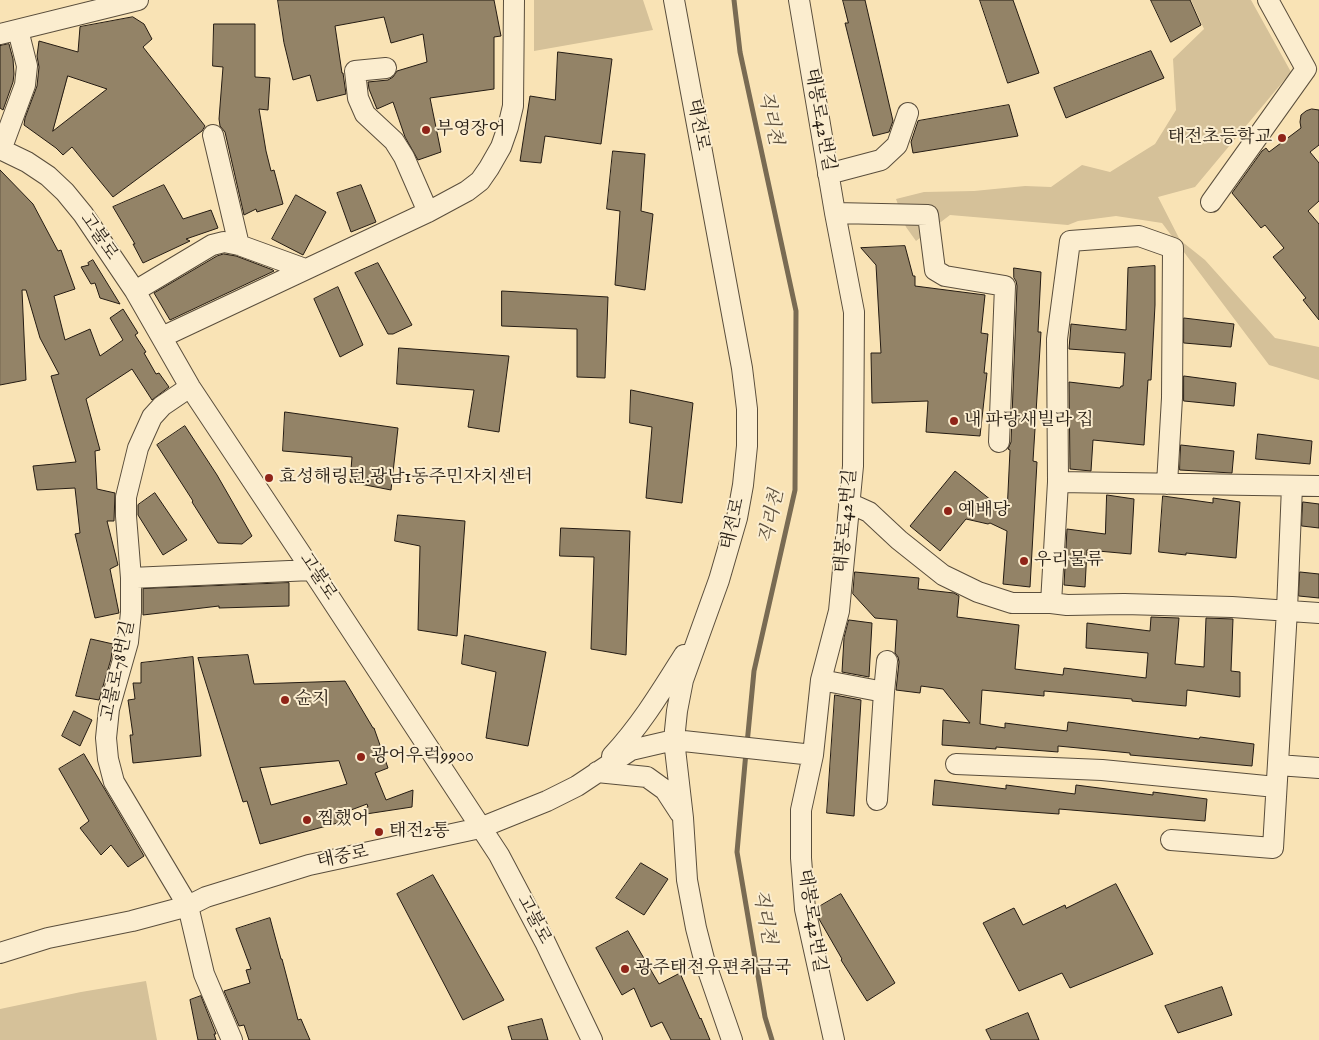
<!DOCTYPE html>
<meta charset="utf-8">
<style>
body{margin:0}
canvas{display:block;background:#f9e3b5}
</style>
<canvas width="1319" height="1040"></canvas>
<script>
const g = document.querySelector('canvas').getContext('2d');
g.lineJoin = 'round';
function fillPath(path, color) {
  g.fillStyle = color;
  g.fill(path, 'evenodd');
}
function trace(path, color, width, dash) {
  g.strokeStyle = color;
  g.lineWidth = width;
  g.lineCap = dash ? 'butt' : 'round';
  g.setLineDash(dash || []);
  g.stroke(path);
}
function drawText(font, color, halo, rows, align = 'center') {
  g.font = font + ' "IM FELL English","Noto Serif KR",serif';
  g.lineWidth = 4;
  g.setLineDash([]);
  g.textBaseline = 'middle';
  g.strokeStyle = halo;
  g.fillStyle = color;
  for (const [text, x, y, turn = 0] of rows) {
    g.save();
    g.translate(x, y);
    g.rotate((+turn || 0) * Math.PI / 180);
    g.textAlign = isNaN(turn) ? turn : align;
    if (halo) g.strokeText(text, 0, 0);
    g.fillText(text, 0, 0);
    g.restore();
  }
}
const green = new Path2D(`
 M 534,0 L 643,0 L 653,30 L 534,51 Z
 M 1191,0 L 1251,0 L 1291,72 L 1195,187 L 1158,197 L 1180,240 L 1205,260 L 1275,338 L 1319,347 L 1319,380 L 1269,365 L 1162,223 L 1116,216 L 1078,221 L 1068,225 L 950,215 L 916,241 L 906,227 L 896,199 L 924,192 L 974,191 L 1025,186 L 1051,187 L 1082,165 L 1110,172 L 1155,144 L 1176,110 L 1173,59 L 1204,29 Z
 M 146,981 L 157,1040 L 0,1040 L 0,1009 L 81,992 Z`);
const stream = new Path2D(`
 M 734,0 L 740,52 L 796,311 L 795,490 L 754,671 L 747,744
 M 746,752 L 737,852 L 765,1017 L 772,1040`);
const building = new Path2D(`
 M 278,0 L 494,0 L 501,36 L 494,37 L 494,89 L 430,98 L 441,152 L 418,160 L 405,137 L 393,102 L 377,109 L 369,89 L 368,82 L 388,80 L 393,77 L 397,71 L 427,62 L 423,34 L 391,43 L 384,17 L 335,26 L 342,73 L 343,73 L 346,94 L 317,101 L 310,75 L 293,80 L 284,43 Z
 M 843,0 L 865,0 L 893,121 L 889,132 L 873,136 L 845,23 L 848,23 Z
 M 980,0 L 1013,0 L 1039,73 L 1008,83 Z
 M 1151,0 L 1190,0 L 1201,25 L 1171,42 Z
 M 133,17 L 144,24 L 152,39 L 143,47 L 205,126 L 202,131 L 113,197 L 72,147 L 63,155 L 56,148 L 24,125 L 25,118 L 37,86 L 39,67 L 37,56 L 39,41 L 78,52 L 80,27 ZM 68,76 L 107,89 L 53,131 Z
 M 214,24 L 255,24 L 255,77 L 270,78 L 268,110 L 259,109 L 266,151 L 271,171 L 274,170 L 283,204 L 257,212 L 256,209 L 244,215 L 225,132 L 220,126 L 219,119 L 223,67 L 213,66 Z
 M 9,44 L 13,59 L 14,74 L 13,82 L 3,110 L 0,108 L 0,46 Z
 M 1151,51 L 1164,78 L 1066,118 L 1054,88 Z
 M 558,52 L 612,59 L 601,144 L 545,136 L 541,163 L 520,161 L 530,96 L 555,100 Z
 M 1009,105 L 1018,136 L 913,153 L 911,142 L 918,121 Z
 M 1312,109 L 1319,110 L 1319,145 L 1310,152 L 1319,163 L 1319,201 L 1308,211 L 1319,224 L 1319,320 L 1303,300 L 1306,298 L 1273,257 L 1284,248 L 1265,225 L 1261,228 L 1232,193 L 1262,151 L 1266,148 L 1269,152 L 1301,128 L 1300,122 L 1301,115 L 1306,111 Z
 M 613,151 L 645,154 L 641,211 L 653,214 L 645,290 L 615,285 L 620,211 L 607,209 Z
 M 0,170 L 33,204 L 58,251 L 61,250 L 75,289 L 54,296 L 65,340 L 90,329 L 100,356 L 123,340 L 110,318 L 123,309 L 138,333 L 135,335 L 146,352 L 144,353 L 156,374 L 159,373 L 169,387 L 152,400 L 132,369 L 86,399 L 100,450 L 95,451 L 97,489 L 115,493 L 114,521 L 107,521 L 118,565 L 110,569 L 119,613 L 95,618 L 75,534 L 80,533 L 75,488 L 37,490 L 33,466 L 76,462 L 51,376 L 59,374 L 40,338 L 26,290 L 22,290 L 26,380 L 0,385 Z
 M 164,185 L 183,219 L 211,210 L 218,228 L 186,239 L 190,241 L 143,263 L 133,244 L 135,244 L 113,207 Z
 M 361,185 L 376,222 L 351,232 L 337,193 Z
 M 296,195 L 326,212 L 303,255 L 272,239 Z
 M 905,246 L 913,276 L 915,276 L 915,286 L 985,295 L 981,333 L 988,334 L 984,373 L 987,373 L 980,436 L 926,432 L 928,401 L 872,403 L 871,353 L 881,353 L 876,265 L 861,248 Z
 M 224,254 L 236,256 L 273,270 L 274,271 L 170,320 L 154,293 L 217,256 Z
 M 93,260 L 96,265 L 120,304 L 100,298 L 95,283 L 91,284 L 81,267 L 89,265 L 88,263 Z
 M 378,263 L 412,325 L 393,334 L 388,334 L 355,273 Z
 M 1155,266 L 1155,305 L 1151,380 L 1148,380 L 1144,445 L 1093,440 L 1091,471 L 1070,469 L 1069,382 L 1120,388 L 1121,386 L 1123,386 L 1125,353 L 1069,349 L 1071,324 L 1126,330 L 1128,268 Z
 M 1014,268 L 1041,272 L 1038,332 L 1041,332 L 1033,461 L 1037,462 L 1030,587 L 1003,584 L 1007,531 L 990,523 L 988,524 L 966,519 L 940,551 L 910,526 L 955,471 L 1007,513 L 1010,450 L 1008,449 L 1011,442 L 1017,286 L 1016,281 L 1014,278 Z
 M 338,287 L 363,345 L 340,357 L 314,299 Z
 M 502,291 L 608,297 L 605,378 L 577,377 L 577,329 L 502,326 Z
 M 1184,318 L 1234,324 L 1231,347 L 1184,343 Z
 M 399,348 L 509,356 L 499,432 L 468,427 L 474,390 L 397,384 Z
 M 1184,376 L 1236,383 L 1234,406 L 1184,401 Z
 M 631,390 L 693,403 L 682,503 L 646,498 L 652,427 L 630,423 Z
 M 285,412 L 398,428 L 391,490 L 350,482 L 352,457 L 283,451 Z
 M 185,426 L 217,475 L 252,536 L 242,544 L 218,543 L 192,502 L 193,501 L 157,445 Z
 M 1258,434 L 1312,441 L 1310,464 L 1256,459 Z
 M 1181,445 L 1234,451 L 1232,473 L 1180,470 Z
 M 155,493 L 187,540 L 163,555 L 138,515 L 138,505 Z
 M 1107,495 L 1134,499 L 1131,554 L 1087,550 L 1085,587 L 1064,585 L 1067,529 L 1105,534 Z
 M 1163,496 L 1213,503 L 1213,498 L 1240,502 L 1236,558 L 1186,553 L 1186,555 L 1159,552 Z
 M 1303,502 L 1319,504 L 1319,528 L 1302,526 Z
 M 398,515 L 465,521 L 457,636 L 418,630 L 420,546 L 395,541 Z
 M 561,528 L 630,531 L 626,655 L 591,649 L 594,557 L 560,556 Z
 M 855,572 L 919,578 L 918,589 L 954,593 L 959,596 L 957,617 L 1019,625 L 1015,669 L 1063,675 L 1064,668 L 1146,678 L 1148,653 L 1086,648 L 1087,623 L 1150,631 L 1151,617 L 1179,618 L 1175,664 L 1204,667 L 1206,618 L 1233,619 L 1231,671 L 1240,672 L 1240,697 L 1187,690 L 1186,706 L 1132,701 L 1132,699 L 1044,691 L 1044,696 L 982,690 L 980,724 L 1005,728 L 1005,723 L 1067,731 L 1068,722 L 1199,739 L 1200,737 L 1254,744 L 1252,766 L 1130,755 L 1130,753 L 1058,746 L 1058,752 L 996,747 L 996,749 L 942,745 L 943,720 L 970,723 L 943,689 L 921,686 L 920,693 L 896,690 L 899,662 L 898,657 L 895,653 L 897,620 L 875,618 L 853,594 Z
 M 1300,572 L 1319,574 L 1319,598 L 1299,596 Z
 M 289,583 L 289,606 L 219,608 L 219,606 L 143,615 L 143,589 Z
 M 849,620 L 872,623 L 869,677 L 842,672 L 844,638 Z
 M 465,635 L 546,652 L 528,746 L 486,738 L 496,672 L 462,664 Z
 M 91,639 L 113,644 L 111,659 L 99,700 L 76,696 Z
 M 248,655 L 254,684 L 345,681 L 373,728 L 374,728 L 388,768 L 375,773 L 386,800 L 413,790 L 412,807 L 366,814 L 364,808 L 368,807 L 367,804 L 343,813 L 345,821 L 260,844 L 247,801 L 243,802 L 198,658 ZM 339,761 L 347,784 L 271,805 L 260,768 Z
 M 193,657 L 201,756 L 133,763 L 130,735 L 133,735 L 128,700 L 135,699 L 133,683 L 141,683 L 141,663 Z
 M 835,695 L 861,700 L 854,816 L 827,813 Z
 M 74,711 L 92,720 L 80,746 L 62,736 Z
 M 84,754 L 144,856 L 128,867 L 111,845 L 101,855 L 80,828 L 89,821 L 59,769 Z
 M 935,780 L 1006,789 L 1006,785 L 1075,794 L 1076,785 L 1153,795 L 1153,792 L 1207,799 L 1205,821 L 1059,809 L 1059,814 L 933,805 Z
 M 641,863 L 668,879 L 644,915 L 616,898 Z
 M 433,875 L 504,1000 L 463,1020 L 397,894 Z
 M 1116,884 L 1153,954 L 1070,988 L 1062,973 L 1019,991 L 983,923 L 1014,908 L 1023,925 L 1065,905 L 1066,908 Z
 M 841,894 L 895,983 L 867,1001 L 841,960 L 842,959 L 819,919 L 817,908 Z
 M 270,918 L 281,959 L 282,959 L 298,1020 L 301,1019 L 310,1040 L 249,1040 L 244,1025 L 239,1026 L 224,991 L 250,983 L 246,970 L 251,969 L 236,929 Z
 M 628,931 L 659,984 L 680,973 L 700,1019 L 701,1018 L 710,1040 L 671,1040 L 662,1022 L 651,1027 L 634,988 L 622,995 L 596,948 Z
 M 1222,987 L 1232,1015 L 1178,1033 L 1165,1006 Z
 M 201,996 L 216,1034 L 214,1034 L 216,1040 L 198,1040 L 190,1000 Z
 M 1028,1013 L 1039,1040 L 991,1040 L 986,1030 Z
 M 542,1019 L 548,1040 L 512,1040 L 508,1027 Z`);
const minor = new Path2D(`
 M 674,0 L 742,368 L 747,409 L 747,446 L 743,485 L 737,518 L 719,580 L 683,680 L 677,711 L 674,740 L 683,818 L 687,880 L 696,928 L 704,959 L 732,1040
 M 799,0 L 835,213 L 854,312 L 853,466 L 839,611 L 821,680 L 813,755 L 801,810 L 801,858 L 805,909 L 834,1040
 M 0,34 L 138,0
 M 386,68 L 355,71 L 358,98 L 365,114 L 394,141 L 404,157 L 428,212
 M 213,135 L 239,245
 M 0,149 L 27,162 L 48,176 L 65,192 L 83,214 L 135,291 L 190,387 L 321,584 L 499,855 L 545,942 L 592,1040
 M 1,150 L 25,85 L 27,66 L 18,30
 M 828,174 L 881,160 L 897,145 L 908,113
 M 1211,202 L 1306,69 L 1268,0
 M 835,213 L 928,215 L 935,270 L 945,276 L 1005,286 L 999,442
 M 135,291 L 212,245 L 224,242 L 239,245 L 305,269
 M 162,337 L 428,212 L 467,191 L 480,181 L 489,168 L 501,147 L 508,127 L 513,106 L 514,0
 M 190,387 L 162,406 L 152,417 L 138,448 L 126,497 L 126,516 L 131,578 L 131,612 L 128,642 L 109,709 L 106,738 L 108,759 L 114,782 L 188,906 L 204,974 L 232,1040
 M 1058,482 L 1319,486
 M 849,503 L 869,512 L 899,540 L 943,575 L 978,592 L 1012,603 L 1051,603 L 1067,605 L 1124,604 L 1232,607 L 1319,613
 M 131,578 L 312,570
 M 1051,603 L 1058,482 L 1057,339 L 1070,241 L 1139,236 L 1173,248 L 1172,398 L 1167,484
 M 821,680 L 884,692 L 877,800
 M 884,692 L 887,661
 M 612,756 C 641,725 662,690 684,655
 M 956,764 L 1102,770 L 1276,787
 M 1278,765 L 1319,768
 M 597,772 L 647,777 L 665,790 L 680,813
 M 1171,840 L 1273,848 L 1287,610 L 1292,486
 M 0,953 L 48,938 L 132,921 L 188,906 L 206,897 L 309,865 L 480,828 L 547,801 L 577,786 L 631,750 L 674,740 L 813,755`);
const markers = [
 [426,130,5,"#8f2418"],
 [1282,138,5,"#8f2418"],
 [954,421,5,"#8f2418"],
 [269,478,5,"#8f2418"],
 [948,511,5,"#8f2418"],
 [1024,561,5,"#8f2418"],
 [285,700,5,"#8f2418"],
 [361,757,5,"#8f2418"],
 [307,820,5,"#8f2418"],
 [379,832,5,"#8f2418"],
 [625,969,5,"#8f2418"]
];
const streetNames = [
 ["태봉로42번길",819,120,80],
 ["태전로",697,125,79],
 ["고불로",98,237,56],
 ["태봉로42번길",847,521,-85],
 ["태전로",734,524,-77],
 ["고불로",317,577,57],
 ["고불로78번길",119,671,-78],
 ["태중로",343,858,-12],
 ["고불로",533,920,62],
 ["태봉로42번길",811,921,81]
];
const poiNames = [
 ["부영장어",436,130],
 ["태전초등학교",1272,138,"right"],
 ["내 파랑새빌라 집",964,421],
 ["효성해링턴.광남1동주민자치센터",279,478],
 ["예배당",958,511],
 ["우리물류",1034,561],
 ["슌지",295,700],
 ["광어우럭9900",371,757],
 ["찜했어",317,820],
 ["태전2통",389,832],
 ["광주태전우편취급국",635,969]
];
const waterNames = [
 ["직리천",769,118,78],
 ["직리천",773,517,-78],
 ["직리천",763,917,80]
];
fillPath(green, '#d5c199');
trace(stream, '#796b53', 5);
fillPath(building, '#938367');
trace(building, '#251c13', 1);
trace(minor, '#5a4e3c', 22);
trace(minor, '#fbedcf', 20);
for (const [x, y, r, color] of markers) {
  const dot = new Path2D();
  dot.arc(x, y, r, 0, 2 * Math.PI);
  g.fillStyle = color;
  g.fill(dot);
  trace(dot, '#fbedcf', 2);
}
drawText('18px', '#251c13', '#fbedcf', streetNames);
drawText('18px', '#251c13', '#fbedcf', poiNames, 'left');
drawText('italic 19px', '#5d503e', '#fbedcf', waterNames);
</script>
